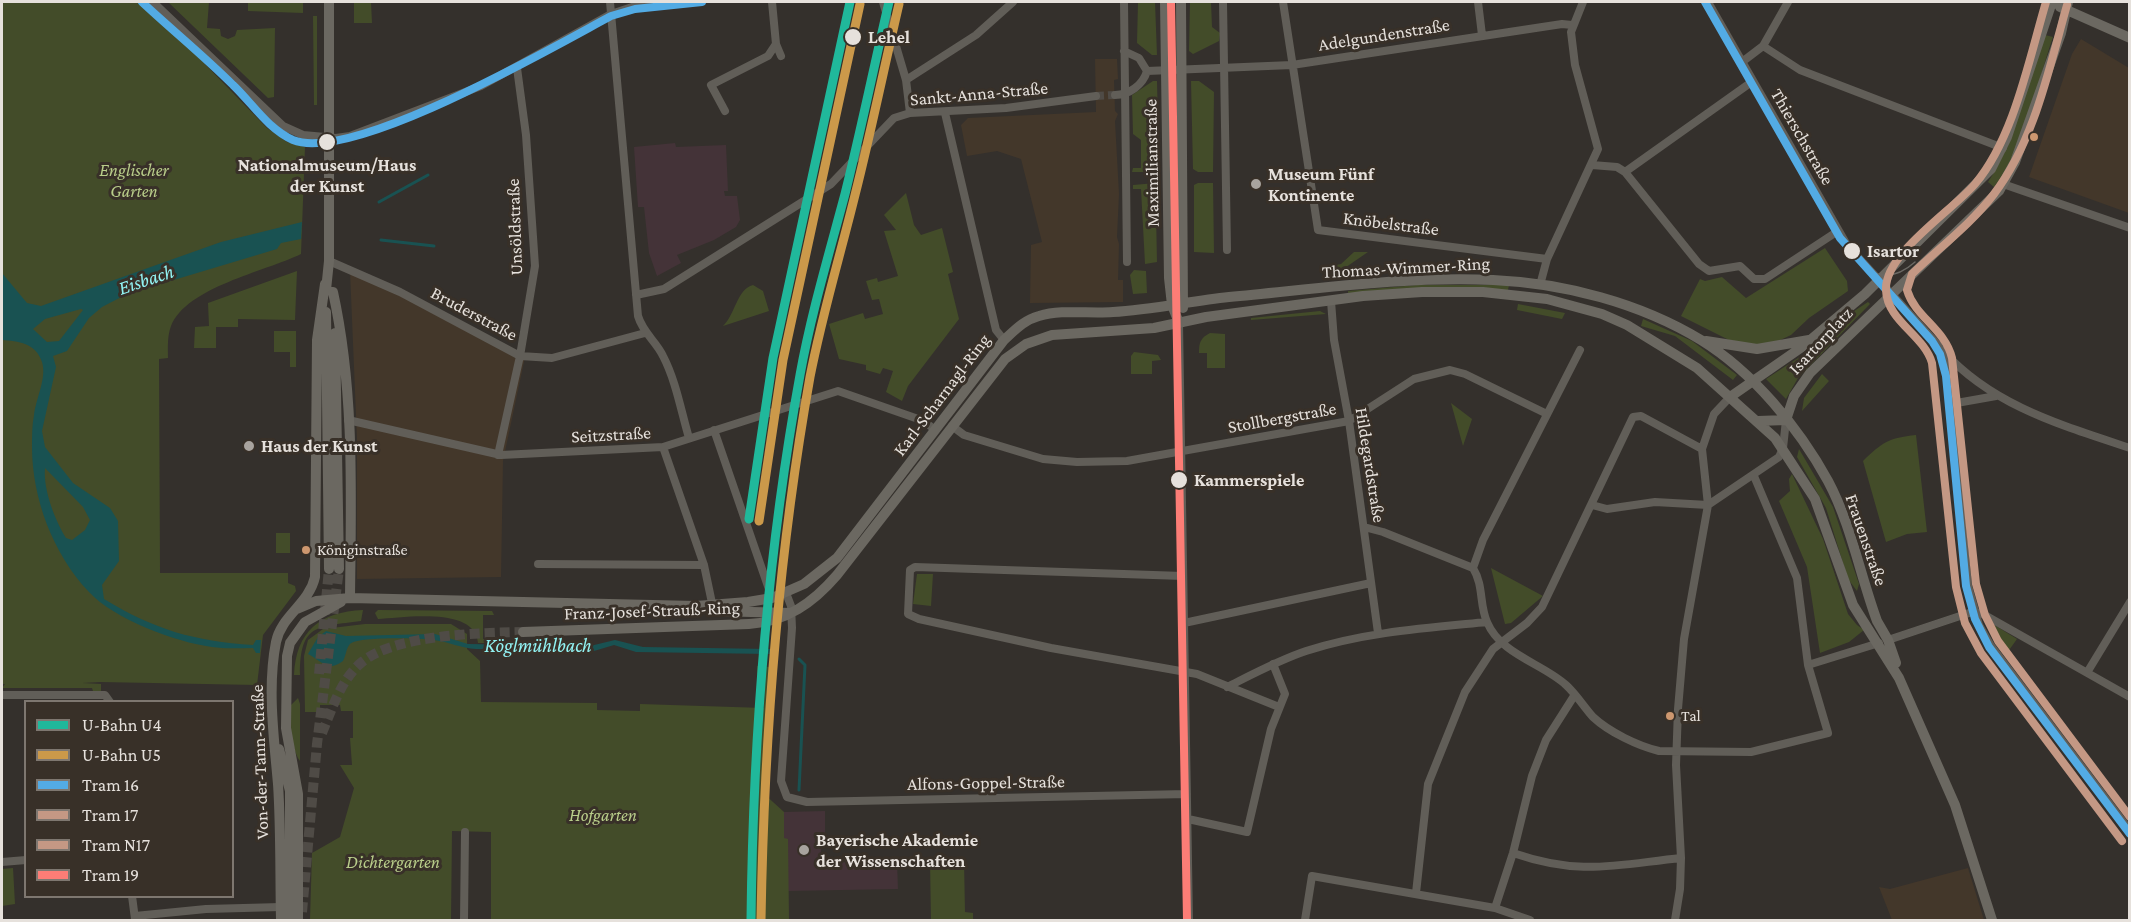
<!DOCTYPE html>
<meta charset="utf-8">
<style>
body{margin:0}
#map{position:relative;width:2131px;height:922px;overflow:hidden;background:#34302c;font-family:"Crimson Pro",serif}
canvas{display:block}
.frame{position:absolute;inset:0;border:3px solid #e6e1dc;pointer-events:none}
.legend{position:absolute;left:24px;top:700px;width:210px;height:198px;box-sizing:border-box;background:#383028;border:2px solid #7e7770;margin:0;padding:8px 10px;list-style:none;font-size:18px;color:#e6e1dc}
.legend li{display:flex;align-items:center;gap:12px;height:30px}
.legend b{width:30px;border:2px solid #7e7770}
</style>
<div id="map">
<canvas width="2131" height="922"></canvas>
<div class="frame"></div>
<ul class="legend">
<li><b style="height:8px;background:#20b89b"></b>U-Bahn U4</li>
<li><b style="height:8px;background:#cb994a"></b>U-Bahn U5</li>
<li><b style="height:8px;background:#53abe4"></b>Tram 16</li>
<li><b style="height:8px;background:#c49884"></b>Tram 17</li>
<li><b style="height:8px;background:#c49884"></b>Tram N17</li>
<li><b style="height:8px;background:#fc7d76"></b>Tram 19</li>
</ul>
</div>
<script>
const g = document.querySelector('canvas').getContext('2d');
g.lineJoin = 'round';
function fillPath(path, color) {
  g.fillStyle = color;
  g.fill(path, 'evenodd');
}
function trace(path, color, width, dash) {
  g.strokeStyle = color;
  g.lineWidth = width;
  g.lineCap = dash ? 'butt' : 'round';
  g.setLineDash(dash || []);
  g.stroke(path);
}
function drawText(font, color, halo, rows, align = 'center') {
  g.font = font + ' "Crimson Pro",serif';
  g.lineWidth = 6;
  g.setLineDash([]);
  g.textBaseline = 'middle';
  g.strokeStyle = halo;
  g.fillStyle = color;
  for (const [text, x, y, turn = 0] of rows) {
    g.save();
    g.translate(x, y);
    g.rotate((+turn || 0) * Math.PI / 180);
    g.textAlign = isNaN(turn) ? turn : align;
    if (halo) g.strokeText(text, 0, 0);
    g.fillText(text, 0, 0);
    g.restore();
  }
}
const built = new Path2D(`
 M 2081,39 L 2129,68 L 2129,213 L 2029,177 L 2072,54 Z
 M 1095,59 L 1117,59 L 1118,79 L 1114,80 L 1115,111 L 1118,114 L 1115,121 L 1119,194 L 1117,237 L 1119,244 L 1118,280 L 1123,280 L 1123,302 L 1030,303 L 1031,245 L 1042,242 L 1021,159 L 997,151 L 967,156 L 961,125 L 968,118 L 1096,112 Z
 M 350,271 L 525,357 L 503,461 L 501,577 L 357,579 L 357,439 Z
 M 1968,868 L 1984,920 L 1892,920 L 1879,887 L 1890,889 Z`);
const education = new Path2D(`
 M 675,143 L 676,147 L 726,145 L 728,191 L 724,191 L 725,196 L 737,196 L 740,220 L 736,227 L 714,240 L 677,255 L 681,263 L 657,276 L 649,253 L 644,207 L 638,207 L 634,147 Z
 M 825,811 L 825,839 L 821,839 L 821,862 L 897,862 L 898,889 L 788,891 L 788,839 L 784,839 L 784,812 Z`);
const green = new Path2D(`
 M 2,2 L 138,2 L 169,27 L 267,128 L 287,142 L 305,147 L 301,254 C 264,272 187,287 171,326 C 167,337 168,348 168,358 L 159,359 L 160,573 L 288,573 L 288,583 L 295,586 L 296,591 L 263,635 L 257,685 L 100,682 L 82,683 L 101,684 L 101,691 L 93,691 L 92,688 L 2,688 L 5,684 L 2,684 Z
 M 168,2 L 209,2 L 207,28 L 220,29 L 221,36 L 228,39 L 235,36 L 237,30 L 275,28 L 274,97 L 268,98 Z
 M 248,2 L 303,2 L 303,13 L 248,11 Z
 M 354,2 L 371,2 L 372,23 L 354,23 Z
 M 1138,2 L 1155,2 L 1157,55 L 1152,55 L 1137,43 Z
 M 1190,2 L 1211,2 L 1212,27 L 1220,33 L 1219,41 L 1193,54 L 1189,51 Z
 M 313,16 L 317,16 L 317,105 L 314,105 Z
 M 2045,35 L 2053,37 C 2037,83 2024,149 1994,187 L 1988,182 L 1993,174 Z
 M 1153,81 L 1157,81 L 1159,168 L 1154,172 L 1132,172 L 1133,168 L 1141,168 L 1141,140 L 1133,134 L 1132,95 Z
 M 1191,81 L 1199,81 L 1214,92 L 1213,172 L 1198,172 L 1193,169 Z
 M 1156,183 L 1160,187 L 1161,205 L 1156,213 L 1157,262 L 1145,264 L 1141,189 L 1133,189 L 1133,185 Z
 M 1198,183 L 1213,183 L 1214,253 L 1194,252 L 1194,185 Z
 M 906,193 L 914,225 L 921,235 L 942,228 L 953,272 L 948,274 L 959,319 L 908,386 L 902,401 L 886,392 L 893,371 L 883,368 L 880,374 L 866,370 L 866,365 L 839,359 L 829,324 L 863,313 L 865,319 L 883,314 L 879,299 L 872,300 L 866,281 L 877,278 L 878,282 L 898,276 L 884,231 L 896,230 L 884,215 Z
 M 1825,248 L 1847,281 L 1848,291 L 1809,318 L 1791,335 L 1776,342 L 1755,345 L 1729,340 L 1681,316 L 1700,279 L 1705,281 L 1722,277 L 1746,298 Z
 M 1354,252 L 1368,252 L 1336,274 L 1336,265 L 1341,264 Z
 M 1134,270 L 1146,271 L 1147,293 L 1133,294 L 1130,275 Z
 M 297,271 L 295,320 L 238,319 L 238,327 L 216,327 L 216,348 L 194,348 L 195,327 L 209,326 L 208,303 Z
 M 753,285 L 763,291 L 769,311 L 723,326 C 735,315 737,289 753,285 Z
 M 1417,285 L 1509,285 L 1508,290 L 1348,294 L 1348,291 Z
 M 1868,302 L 1870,304 L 1798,378 L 1786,399 L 1766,379 L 1833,335 L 1848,315 Z
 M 1518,304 L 1565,313 L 1562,319 L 1517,310 Z
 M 1320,311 L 1326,314 L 1251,320 L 1251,318 Z
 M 1643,319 L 1692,341 L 1737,375 L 1733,380 L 1675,336 L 1641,326 Z
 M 274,331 L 296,331 L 296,367 L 290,367 L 290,352 L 274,352 Z
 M 1210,333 L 1225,334 L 1225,368 L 1207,368 L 1207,353 L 1199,353 C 1199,343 1200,338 1210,333 Z
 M 1134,352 L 1158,355 L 1161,360 L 1152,361 L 1152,374 L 1131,374 L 1131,356 Z
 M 1822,374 L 1829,381 L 1802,411 L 1804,398 Z
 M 1451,403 L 1472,419 L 1463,446 Z
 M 1916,435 L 1927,532 L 1907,534 L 1886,542 L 1863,461 C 1883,442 1888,438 1916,435 Z
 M 1799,449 L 1833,507 L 1859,584 L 1857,591 L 1848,579 L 1826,508 L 1797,457 Z
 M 1792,474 L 1823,539 L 1848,614 L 1857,625 L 1864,630 L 1849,642 L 1820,653 L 1807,567 L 1779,501 L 1790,491 L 1789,479 Z
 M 276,533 L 290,533 L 290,553 L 276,553 Z
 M 1491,568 L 1543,596 L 1511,623 L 1505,624 Z
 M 917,574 L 933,574 L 931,606 L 913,604 Z
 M 363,610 L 361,621 C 317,627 300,623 300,675 L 294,675 C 296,631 320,612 363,610 Z
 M 378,610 L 492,611 L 494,615 L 483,615 L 483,639 L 496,639 L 496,643 L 478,643 C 475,606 403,618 378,619 L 375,613 Z
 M 1991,623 L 2017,639 L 2007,653 L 1988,626 Z
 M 365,624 L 451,624 L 467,634 L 467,649 L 480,661 L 481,702 L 597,703 L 597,710 L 640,711 L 640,704 L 764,708 L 765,679 L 757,679 L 757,666 L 769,667 L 771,670 L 762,792 L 784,812 L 784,838 L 788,839 L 789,920 L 491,920 L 491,832 L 452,831 L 451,920 L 310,920 L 312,853 L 340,837 L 354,788 L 340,765 L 352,765 L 350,738 L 353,738 L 353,711 L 341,711 L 340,705 L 320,705 L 320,712 L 305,712 L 304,656 L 308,640 L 323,629 Z
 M 298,698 L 300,704 L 300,761 C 291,748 289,722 291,705 Z
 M 930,861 L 964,861 L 965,912 L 973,913 L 973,920 L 931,920 Z
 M 13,868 L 15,904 L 2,906 L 2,869 Z`);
const water = new Path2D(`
 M 302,222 L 301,239 L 281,243 L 277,249 L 127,294 L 102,307 L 89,318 L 67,351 L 53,356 L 56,367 L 42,431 L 45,447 L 73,483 L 110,508 L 118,521 L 119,561 L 102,585 L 104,599 C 155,630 194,641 253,645 L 256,640 L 261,640 L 260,653 L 256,653 L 253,648 C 239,648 225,649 212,647 C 175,642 114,619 89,592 C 53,554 32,498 32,447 C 32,436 32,425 34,415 C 36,398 47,378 42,362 C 36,343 18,341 2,340 L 2,273 L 27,303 L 41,306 L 221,242 ZM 81,309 L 83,310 L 59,341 L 47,342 L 33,329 L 45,319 ZM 45,468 L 83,507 L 90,520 L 85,530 L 72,540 L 66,538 C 55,520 43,490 45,468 Z
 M 326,631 L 346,636 L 435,634 L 468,644 L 590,646 L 615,640 L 643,647 L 770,649 L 770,654 L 636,652 L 614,645 L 594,651 L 476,649 C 461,648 449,642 434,640 C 421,638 358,636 350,644 C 346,648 346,656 343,661 C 327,673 321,660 308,654 L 318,637 Z`);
const stream = new Path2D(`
 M 379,202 L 428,175
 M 381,240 L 434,246
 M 799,659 L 805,665 L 799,790`);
const minorTunnel = new Path2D(`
 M 1096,96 L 1115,95`);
const secondaryTunnel = new Path2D(`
 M 319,674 L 329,569
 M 322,733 C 332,709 341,679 362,662 C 396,634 481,633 523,632
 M 302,912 L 317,744 L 339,569`);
const minor = new Path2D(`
 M 153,2 L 283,126 L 303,135 L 336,138 L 350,136 L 481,86 L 611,14 L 635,6 L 679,2
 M 610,2 L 638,316 C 643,333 656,341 663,356 C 676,381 681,411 689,438
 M 772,2 L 776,44 L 781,56
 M 883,2 L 906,80 L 910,113
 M 1124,2 L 1127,262
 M 1223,2 L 1227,250
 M 1283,2 L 1318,230 L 1547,259
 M 1478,2 L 1482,35
 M 1708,2 L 1847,245 L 1938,345 L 1945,362 L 1949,385 L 1968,586 L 1979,625 L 1991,646 L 2130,831
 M 1763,46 L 1800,70 L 2003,148
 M 1742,62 L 1763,46 L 1788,2
 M 1147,71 L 1292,65 L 1562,24 L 1572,25
 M 906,80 L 976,35 L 1013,2
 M 1115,95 C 1129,95 1143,85 1147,71 L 1139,58 L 1124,51
 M 725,111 L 711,85 L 768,56 L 776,44
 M 945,113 L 996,330 L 1004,340
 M 1592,165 L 1617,167 L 1625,172 L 1699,264 L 1709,271 L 1740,266 L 1754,279 L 1765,279 L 1838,231
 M 1625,172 L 1753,81
 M 2003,184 L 2130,228
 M 329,261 L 400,292 L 520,356 L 552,358 L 645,333
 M 1540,285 L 1547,259 L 1598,149 L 1575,65 L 1571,32 L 1583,2
 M 636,295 L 664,289 L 831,184 L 894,118 L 910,113 L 1006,108 L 1096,96
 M 1331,301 L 1334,340 L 1349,421 L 1378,633
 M 1179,323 L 1189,920
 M 1943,351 C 1993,406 2061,425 2130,448
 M 1951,404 L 1996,396
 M 348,420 L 501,455 L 663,447 L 838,391 L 924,421 L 935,430
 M 952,426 L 964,435 L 1043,459 L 1077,462 L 1127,461 L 1349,421 L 1414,379 L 1450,370 L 1465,374 L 1547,414
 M 714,430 L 772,598
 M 663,447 L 704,565 L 712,603
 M 498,455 L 520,356 L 535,266 L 526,135 L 517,68
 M 1592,505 L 1607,509 L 1655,502 L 1708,505
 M 1708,505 L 1779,457 L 1783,448 L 1786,420
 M 1364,527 L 1383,532 L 1473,568 C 1484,586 1479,604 1487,622 C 1501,655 1542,663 1566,685 C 1576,694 1584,707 1593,717 C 1609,732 1638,746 1659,751 L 1751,752 L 1828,733 L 1808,665 L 1797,578 L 1754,476
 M 538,564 L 704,565
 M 1473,568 L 1483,540 L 1580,350
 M 1183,576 L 915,567 L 910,570 L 908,614 L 919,619 L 1051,648 L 1197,674 L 1279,707
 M 786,593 L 791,606 L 792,628 L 781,781 L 787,797 L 807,802 L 1187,794
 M 1184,623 L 1371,583
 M 1888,640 L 1972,612 L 1981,613 L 2130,697
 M 1808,665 L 1879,643
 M 2088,671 L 2130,602
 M 1227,687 C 1253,674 1279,660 1306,651 C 1365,632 1426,628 1487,622
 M 2,695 L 105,695 L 110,702
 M 1188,819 L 1247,832 L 1271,729 L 1285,694 L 1273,664
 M 1513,853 C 1580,876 1614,865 1681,858
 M 2,862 L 26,860
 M 1416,893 L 1428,784 L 1465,692 L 1493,649 L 1527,623 L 1542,607 L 1633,417 L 1641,416 L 1702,449
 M 132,896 L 135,919
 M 1495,908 L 1513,853 L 1532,776 L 1546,740 L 1574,696
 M 135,916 L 206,909 L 281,907
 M 464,920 L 465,832
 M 1305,920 L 1312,876 L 1495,908 L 1530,920
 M 1675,920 L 1680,889 L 1681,858 L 1676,765 L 1678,709 L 1684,639 L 1708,505 L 1702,449 L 1714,414 L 1730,397`);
const secondary = new Path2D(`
 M 1165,2 L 1169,278 L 1172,305 L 1179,323
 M 1181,2 L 1183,308
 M 2060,7 L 2130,38
 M 326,290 L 329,261 L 329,2
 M 333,292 C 355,392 351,497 350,598
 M 326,312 L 329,569
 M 335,333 L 339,569
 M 1706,341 L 1757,349 L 1809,340
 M 1730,397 L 1802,347 L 1865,294 L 1991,169 L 2007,137 L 2052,2
 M 1786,420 L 1794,396 L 1810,373 L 1999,191 L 2015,162 L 2061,33 L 2068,2
 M 1758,421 L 1786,420
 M 700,607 L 713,611 L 791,613
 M 297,609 L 316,601 L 350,598 L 696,606 L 748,602 L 772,598 L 804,584 L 837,558 L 1004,340 C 1015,330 1024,320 1039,316 C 1062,309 1089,314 1113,312 C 1152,310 1190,301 1229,297 C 1316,289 1405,276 1493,280 C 1564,283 1640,303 1701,340 C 1753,372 1799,428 1828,481 C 1851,524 1860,575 1877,621 L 1888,640 L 1896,663
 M 523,632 L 749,624 C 786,622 813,603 837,575 L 1005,359 L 1026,344 L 1052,335 L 1154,328 L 1206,317 L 1363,296 L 1422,292 L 1483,292 L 1547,299 L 1602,314 L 1627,325 L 1697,368 L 1775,438 L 1815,499 L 1853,605 L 1899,678 L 1955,805 L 1992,920
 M 279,749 L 290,791 L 290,920
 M 281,920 C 280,875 281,829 278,784 C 274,738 267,688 276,642 C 281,616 309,604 315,577 L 317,340 L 325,284
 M 298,920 L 298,794 L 286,728 L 287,656 L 290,643 L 305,622 L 341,602`);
const tram = new Path2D(`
 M 1861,265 C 1879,280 1897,278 1915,262`);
const tram1 = new Path2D(`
 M 142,2 C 172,30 204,56 233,85 C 252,103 268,129 293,140 C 351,164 553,47 611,16 L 635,9 L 702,2
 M 1705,2 L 1840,238 L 1932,341 L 1940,354 L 1946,376 L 1966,586 L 1975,619 L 1989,647 L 2130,834`);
const tram2 = new Path2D(`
 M 2046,2 C 2029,59 2014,138 1975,184 C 1952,211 1884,254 1886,290 C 1887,321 1924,335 1932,363 L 1956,587 L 1965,623 L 1981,653 L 2122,841`);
const tram3 = new Path2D(`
 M 2067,5 C 2049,68 2035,140 1994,194 C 1971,224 1939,248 1912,274 L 1907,290 C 1915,317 1945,329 1952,358 L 1976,584 L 1985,615 L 1998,641 L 2130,817`);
const tram4 = new Path2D(`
 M 1171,2 L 1187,920`);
const metro1 = new Path2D(`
 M 749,519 L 773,358 L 850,2
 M 751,920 C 753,737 767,555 800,375 C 811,314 829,254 845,194 C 861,130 874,66 889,2`);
const metro2 = new Path2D(`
 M 759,521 L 783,360 L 860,4
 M 761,920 C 764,738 778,556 810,377 C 822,315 840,256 855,195 C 871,132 884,68 899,4`);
const markers = [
 [853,37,9,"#e6e1dc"],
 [2034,137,5,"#cd976f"],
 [327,142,9,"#e6e1dc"],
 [1256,184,6,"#a8a39e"],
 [1852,251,9,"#e6e1dc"],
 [249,446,6,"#a8a39e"],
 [1179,480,9,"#e6e1dc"],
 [306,550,5,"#cd976f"],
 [1670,716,5,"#cd976f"],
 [804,850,6,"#a8a39e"]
];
const busNames = [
 ["Königinstraße",317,550],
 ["Tal",1681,716]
];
const streetNames = [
 ["Adelgundenstraße",1384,35,-9],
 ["Sankt-Anna-Straße",979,94,-5],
 ["Thierschstraße",1802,137,60],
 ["Maximilianstraße",1152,163,-91],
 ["Knöbelstraße",1391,224,7],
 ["Unsöldstraße",515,227,-92],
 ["Thomas-Wimmer-Ring",1406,268,-3],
 ["Bruderstraße",474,314,28],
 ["Isartorplatz",1821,341,-47],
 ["Karl-Scharnagl-Ring",942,395,-53],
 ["Stollbergstraße",1282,418,-10],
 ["Seitzstraße",611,435,-3],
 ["Hildegardstraße",1370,465,81],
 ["Frauenstraße",1866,540,71],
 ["Franz-Josef-Strauß-Ring",652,611,-2],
 ["Von-der-Tann-Straße",260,762,-92],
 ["Alfons-Goppel-Straße",986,783,-1]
];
const stopNames = [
 ["Lehel",868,37],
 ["Nationalmuseum/Haus",327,165,"center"],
 ["der Kunst",327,186,"center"],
 ["Isartor",1867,251],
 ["Kammerspiele",1194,480]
];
const parkNames = [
 ["Englischer",134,170],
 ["Garten",134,191],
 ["Hofgarten",603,815],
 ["Dichtergarten",393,862]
];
const poiNames = [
 ["Museum Fünf",1268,174],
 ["Kontinente",1268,195],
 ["Haus der Kunst",261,446],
 ["Bayerische Akademie",816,840],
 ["der Wissenschaften",816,861]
];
const waterNames = [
 ["Eisbach",146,280,-19],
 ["Köglmühlbach",538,646]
];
fillPath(built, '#43372a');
fillPath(education, '#443338');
fillPath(green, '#434c29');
fillPath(water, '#195252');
trace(stream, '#195252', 3);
trace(minorTunnel, '#4f4b46', 8, [8, 4]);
trace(secondaryTunnel, '#4f4b46', 10, [10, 5]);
trace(minor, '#615e58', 8);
trace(secondary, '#6b6861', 10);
trace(tram, '#6b6964', 1.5);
trace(tram1, '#53abe4', 8);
trace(tram2, '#c49884', 8);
trace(tram3, '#c49884', 8);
trace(tram4, '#fc7d76', 8);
trace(metro1, '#20b89b', 9);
trace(metro2, '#cb994a', 9);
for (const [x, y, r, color] of markers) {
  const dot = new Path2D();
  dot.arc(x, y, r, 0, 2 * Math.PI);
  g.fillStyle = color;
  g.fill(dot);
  trace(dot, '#383028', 2);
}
drawText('16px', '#e6e1dc', '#383028', busNames, 'left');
drawText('18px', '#e6e1dc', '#383028', streetNames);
drawText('bold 18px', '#e6e1dc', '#383028', stopNames, 'left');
drawText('italic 18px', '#b9ce8a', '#383028', parkNames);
drawText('bold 18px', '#e6e1dc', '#383028', poiNames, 'left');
drawText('italic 20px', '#92f3f3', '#383028', waterNames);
</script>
